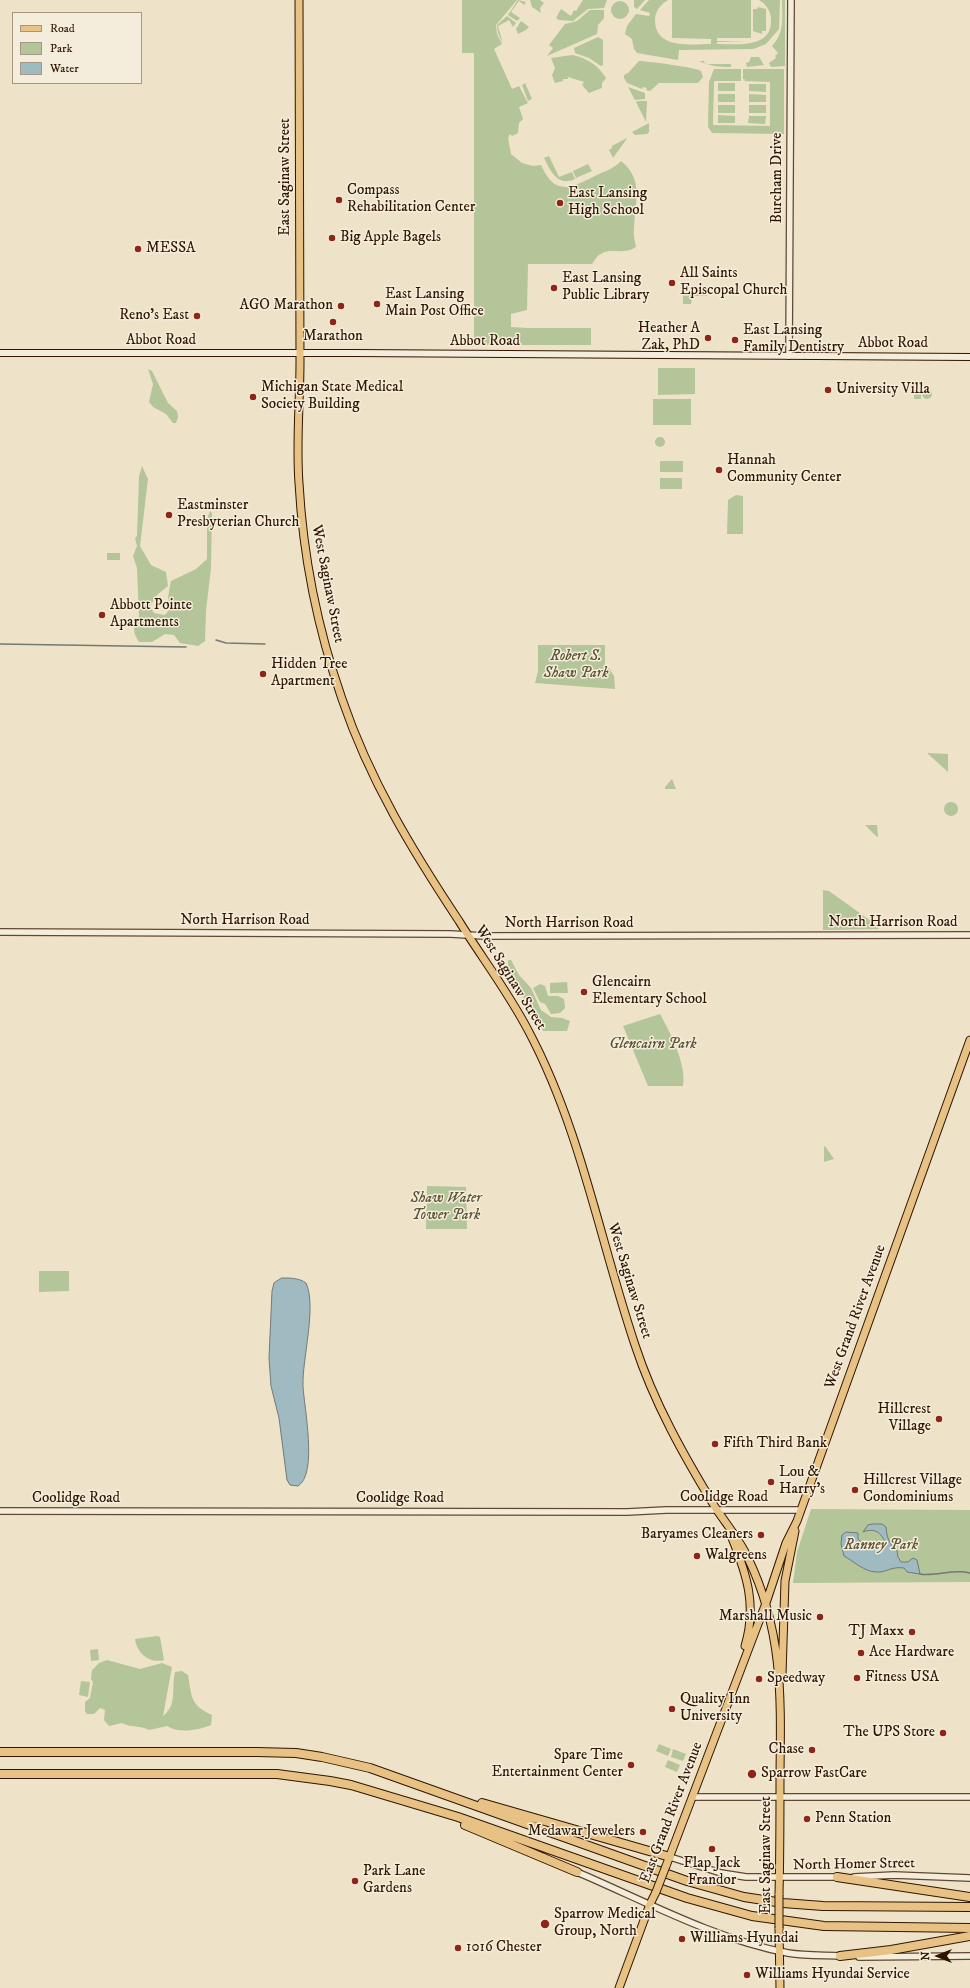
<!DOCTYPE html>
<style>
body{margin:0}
#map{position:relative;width:970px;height:1988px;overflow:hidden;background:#eee3c8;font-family:"IM FELL DW Pica",serif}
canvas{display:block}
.legend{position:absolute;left:12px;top:12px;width:130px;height:72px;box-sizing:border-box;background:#f4eddb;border:1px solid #a69783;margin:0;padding:5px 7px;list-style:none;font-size:12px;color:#301500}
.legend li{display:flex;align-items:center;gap:8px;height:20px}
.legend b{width:20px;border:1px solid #a69783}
.north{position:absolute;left:918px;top:1936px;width:40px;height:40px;-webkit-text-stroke:3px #f4eddb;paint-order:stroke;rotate:270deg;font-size:11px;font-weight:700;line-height:16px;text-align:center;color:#301500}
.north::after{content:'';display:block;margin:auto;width:14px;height:18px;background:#301500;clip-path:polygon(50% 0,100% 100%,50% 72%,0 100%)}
</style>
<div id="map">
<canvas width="970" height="1988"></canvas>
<ul class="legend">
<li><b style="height:5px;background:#e7c284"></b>Road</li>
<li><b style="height:11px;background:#b4c599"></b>Park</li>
<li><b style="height:11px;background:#9fbbc1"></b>Water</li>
</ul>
<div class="north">N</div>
</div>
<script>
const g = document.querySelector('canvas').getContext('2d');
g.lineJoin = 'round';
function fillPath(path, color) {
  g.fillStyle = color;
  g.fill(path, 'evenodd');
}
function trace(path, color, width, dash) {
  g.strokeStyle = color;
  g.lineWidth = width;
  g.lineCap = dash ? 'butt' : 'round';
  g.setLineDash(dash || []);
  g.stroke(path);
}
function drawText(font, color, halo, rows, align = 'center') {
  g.font = font + ' "IM FELL DW Pica",serif';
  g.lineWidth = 3;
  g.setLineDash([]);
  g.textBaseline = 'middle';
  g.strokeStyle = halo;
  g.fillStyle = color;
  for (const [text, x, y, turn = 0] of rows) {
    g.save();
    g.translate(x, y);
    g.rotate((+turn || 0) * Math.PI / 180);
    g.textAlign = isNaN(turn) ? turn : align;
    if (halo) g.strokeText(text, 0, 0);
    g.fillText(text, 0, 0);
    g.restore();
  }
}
const green = new Path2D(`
 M 462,0 L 517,0 L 496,25 L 497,34 L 502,44 L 494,49 L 512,89 L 519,86 L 528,103 L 519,107 L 523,119 L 519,123 L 518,133 L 512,136 L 510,134 L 508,138 L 511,154 L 522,163 L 533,166 L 541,165 C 555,197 571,188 597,175 C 605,171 615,168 621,161 C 644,179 635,202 634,228 C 633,235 635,241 636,247 C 619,258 605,241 592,264 L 528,264 L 527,310 L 511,314 L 511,327 L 528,328 L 591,328 L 591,345 L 474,345 L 474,53 L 462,53 Z
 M 518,0 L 526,2 L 524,5 L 519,1 L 511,12 L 520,18 L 517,21 L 508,15 Z
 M 530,0 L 540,0 L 544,3 L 540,8 L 541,13 L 532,7 Z
 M 583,0 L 607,0 L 604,8 L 588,9 L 573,21 L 559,20 L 556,18 L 561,9 L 571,16 L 574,10 L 576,11 Z
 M 634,0 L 645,0 L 637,9 L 634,7 Z
 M 649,0 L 668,0 C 661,4 655,11 655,20 C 655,50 692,44 711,44 L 711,39 L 672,38 L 672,0 L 751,0 L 751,38 L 717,38 L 717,41 L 747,42 L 717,42 L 717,44 C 736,44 772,49 771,20 C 771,11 766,4 759,0 L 780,0 L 779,29 L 766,44 L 753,49 L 679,50 L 678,60 L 637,53 L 634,49 L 632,39 L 625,34 L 627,26 L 636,14 L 649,16 L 650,13 L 640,10 Z
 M 782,0 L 785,0 L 785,66 L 771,67 L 769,63 L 776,58 L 775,56 L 778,53 L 772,46 C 785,33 782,17 782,0 Z
 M611 10a9 9 0 1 1 18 0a9 9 0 1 1-18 0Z
 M 758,7 L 766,9 L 766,31 L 762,31 L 762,34 L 753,31 L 753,9 L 757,9 Z
 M 590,10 L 604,10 L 604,18 L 598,25 L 597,34 L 547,56 L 553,48 L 549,45 L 565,24 L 577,21 Z
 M 507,16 L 516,23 L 513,27 L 509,20 L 498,26 L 503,44 L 498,33 L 497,25 Z
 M 521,21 L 529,27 L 526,30 L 518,34 L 516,29 Z
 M 598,37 L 603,40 L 603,65 L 601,66 L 589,58 L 575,53 L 574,48 Z
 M 572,55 C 587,58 598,65 606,78 L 602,83 L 602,88 L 589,93 L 582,85 L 584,82 L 568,77 L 568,79 L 563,79 L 563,81 L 555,83 L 552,75 L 555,68 L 551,58 Z
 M 751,57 L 759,57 L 764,65 L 747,67 L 746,63 L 749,62 Z
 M 639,61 C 647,61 699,68 701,71 L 703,77 L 698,83 L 659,83 L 650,91 L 646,90 L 647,88 L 643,87 L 642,89 L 627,83 L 624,78 L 624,75 L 628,73 Z
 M 699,61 L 704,61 L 705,64 L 731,64 L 731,67 C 719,67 710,66 699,61 Z
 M 714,69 L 741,69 L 741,81 L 714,81 L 713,125 L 770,126 L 770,82 L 743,81 L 746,80 L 743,79 L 743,69 L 784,69 L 784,134 L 712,133 L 708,127 L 709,82 Z
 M 525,83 L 532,99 L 528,101 L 522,85 Z
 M 718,83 L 735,83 L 735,91 L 718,91 Z
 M 749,84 L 766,84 L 766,92 L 749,91 Z
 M 628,87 L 645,93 L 645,99 L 635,100 Z
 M 718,94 L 735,94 L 735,102 L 718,102 Z
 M 749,94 L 766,95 L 766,102 L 749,102 Z
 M 638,101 L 647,101 L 646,122 L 636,102 Z
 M 718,105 L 735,105 L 735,113 L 718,113 Z
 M 749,105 L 766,105 L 766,113 L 749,113 Z
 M 718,115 L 735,116 L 735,123 L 718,123 Z
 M 749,116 L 766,116 L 765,124 L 748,123 Z
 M 649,123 L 649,132 L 647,134 L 635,135 L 632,132 Z
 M 627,138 L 626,140 L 613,158 L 609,150 L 612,148 L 612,146 Z
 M 549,156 L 559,177 L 572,172 L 575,179 C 558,187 551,172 544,158 Z
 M 588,164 L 592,171 L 576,178 L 573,171 Z
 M 707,291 L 707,296 L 692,296 L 691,304 L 683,304 L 683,292 Z
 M 658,368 L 695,368 L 695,394 L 658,395 Z
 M 148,369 L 152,371 L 168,403 L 177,411 L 178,417 L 176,423 L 173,423 L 166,414 L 153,407 L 149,402 L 153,384 Z
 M 915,386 L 921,386 L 921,399 L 914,399 Z
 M922 394a5 5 0 1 1 10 0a5 5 0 1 1-10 0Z
 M 653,399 L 691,399 L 691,425 L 653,425 Z
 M655 442a5 5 0 1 1 10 0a5 5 0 1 1-10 0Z
 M 660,461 L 683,461 L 683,472 L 660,472 Z
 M 142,466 L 148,479 L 140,546 L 151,565 L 166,572 L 168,586 L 157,595 L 150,606 L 154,613 L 165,615 L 170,609 L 168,597 L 171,581 L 196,569 L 207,559 L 207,519 L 210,511 L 212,513 L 211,568 L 206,611 L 205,641 L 198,646 L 180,643 L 174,635 L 165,634 L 152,642 L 139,642 C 133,633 132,626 139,617 L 137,568 L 133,556 L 137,546 L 135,538 L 137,536 L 139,476 Z
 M 660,478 L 682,478 L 682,489 L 660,489 Z
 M 736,495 L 743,496 L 743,534 L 727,534 L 728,500 Z
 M 107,553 L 120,553 L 120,560 L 107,560 Z
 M 538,645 L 605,645 L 605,668 L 609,668 L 614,676 L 615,689 L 535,683 L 538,671 Z
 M 928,753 L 948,754 L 948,772 L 928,754 Z
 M 672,779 L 676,789 L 665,789 L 665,787 Z
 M944 809a7 7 0 1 1 14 0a7 7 0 1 1-14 0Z
 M 865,825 L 877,825 L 878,836 L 877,837 Z
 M 823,890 L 829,891 L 875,924 L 879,929 L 823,930 Z
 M 508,960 L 511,960 L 519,975 L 531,988 L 541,1010 L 551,1017 L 562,1018 L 570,1021 L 567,1031 L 543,1031 L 508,970 Z
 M 567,982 L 568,993 L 550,993 L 550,983 Z
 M 540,984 L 545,986 L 548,996 L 558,996 L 564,999 L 565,1008 L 560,1013 L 551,1014 L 545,1004 L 540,1002 L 533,988 Z
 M 660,1014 C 670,1032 687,1065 683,1086 L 648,1086 L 623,1026 Z
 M 825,1146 L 834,1159 L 824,1162 L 824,1147 Z
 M 427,1186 L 466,1187 L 467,1229 L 426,1229 Z
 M 39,1271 L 69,1271 L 69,1291 L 39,1292 Z
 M 811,1509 L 970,1510 L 970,1582 L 793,1583 L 797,1552 Z
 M 157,1636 L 160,1637 L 164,1660 C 149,1664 137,1653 135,1639 Z
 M 98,1649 L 99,1660 L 91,1661 L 90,1650 Z
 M 107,1660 L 140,1669 L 162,1663 L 172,1667 L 163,1716 C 178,1705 171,1687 175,1672 L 182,1671 L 188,1675 C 192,1697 190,1705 212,1715 L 211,1725 C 199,1730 179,1734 167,1726 L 149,1730 C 140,1725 131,1728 122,1723 L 109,1726 L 104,1720 L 105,1710 L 100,1708 L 94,1714 L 87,1714 L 85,1711 L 85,1702 L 90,1698 L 93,1682 L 91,1679 L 92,1670 L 99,1663 Z
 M 81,1681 L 90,1682 L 88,1697 L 79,1695 Z
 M 659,1744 L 671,1749 L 668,1756 L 656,1751 Z
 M 673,1749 L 686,1754 L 683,1761 L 671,1757 Z
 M 668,1760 L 680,1765 L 677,1772 L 665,1767 Z`);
const water = new Path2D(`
 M 282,1278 C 291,1278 299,1278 306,1283 C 317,1307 302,1359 303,1386 C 304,1407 318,1474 298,1486 L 290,1485 L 287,1480 L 279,1418 L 271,1386 L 269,1358 L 272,1291 L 274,1283 Z
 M 874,1524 L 882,1524 L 886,1527 C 887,1538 889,1544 897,1551 L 898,1557 L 901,1562 L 908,1562 L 913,1558 L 917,1560 L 920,1574 L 907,1572 L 904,1568 C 891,1566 886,1573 876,1572 C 865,1572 853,1561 844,1556 L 841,1544 L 842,1535 L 846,1532 L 858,1533 L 858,1539 L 861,1542 C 870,1542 875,1549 883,1550 L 886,1546 C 883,1534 876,1527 863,1532 L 868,1525 Z`);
const stream = new Path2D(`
 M 216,640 L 226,643 L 265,644
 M 0,644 L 186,647
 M 920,1574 C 936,1577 954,1568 970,1573`);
const tertiary = new Path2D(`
 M 789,356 L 791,0
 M 0,932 L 451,934 L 484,936 L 970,935
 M 0,1511 L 627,1512 L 666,1510 L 801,1510
 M 692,1797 L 970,1797
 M 670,1857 L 721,1873 L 746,1877 L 840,1877
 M 577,1872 C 645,1901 714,1939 788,1953 C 806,1956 825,1955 843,1956
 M 854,1877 L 894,1875 L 970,1878
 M 859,1957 L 970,1956`);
const secondary = new Path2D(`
 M 0,353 L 354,353 L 970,357`);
const primary = new Path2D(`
 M 299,0 C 299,121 300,242 300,362 C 300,402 296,443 299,483 C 303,556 318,630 342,699 C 370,781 412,850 459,921 C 482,958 509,993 529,1032 C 581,1130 600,1241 635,1345 C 654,1403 684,1456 715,1507 C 726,1524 740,1540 748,1558 C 783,1631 781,1696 780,1774 C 780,1815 780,1855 779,1895
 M 732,1538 C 747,1575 757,1606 745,1646
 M 782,1675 L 785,1581 L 795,1531
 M 666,1866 L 766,1603 L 786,1543 L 797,1521 L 970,1040
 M 779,1928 L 780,1988
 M 619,1988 L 650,1904 L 656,1892`);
const motorway = new Path2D(`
 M 0,1752 L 257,1752 L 296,1753 L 322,1757 L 370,1768 L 687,1881 L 744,1897 L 783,1903 L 823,1906 L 970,1907
 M 0,1774 L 277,1774 L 330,1781 L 351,1785 L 458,1817 L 687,1898 L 752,1916 L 824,1926 L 970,1928
 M 482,1803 L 670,1857
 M 465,1825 L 577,1872
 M 837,1877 L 970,1897
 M 840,1956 L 891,1950 L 970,1936`);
const primaryBridge = new Path2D(`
 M 656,1892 L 666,1866
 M 779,1928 L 779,1895`);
const markers = [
 [339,200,4,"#8f2418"],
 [560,203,4,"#8f2418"],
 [332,238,4,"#8f2418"],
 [138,249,4,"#8f2418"],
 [672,283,4,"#8f2418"],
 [554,288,4,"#8f2418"],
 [377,304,4,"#8f2418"],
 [341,306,4,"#8f2418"],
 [197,316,4,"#8f2418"],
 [333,322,4,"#8f2418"],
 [708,338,4,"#8f2418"],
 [735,340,4,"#8f2418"],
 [828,390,4,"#8f2418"],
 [253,397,4,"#8f2418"],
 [719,470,4,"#8f2418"],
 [169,515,4,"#8f2418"],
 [102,615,4,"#8f2418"],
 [263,674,4,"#8f2418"],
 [584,992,4,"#8f2418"],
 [939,1419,4,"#8f2418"],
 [715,1444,4,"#8f2418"],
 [771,1482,4,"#8f2418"],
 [855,1490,4,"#8f2418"],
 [761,1535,4,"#8f2418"],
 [697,1556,4,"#8f2418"],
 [820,1617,4,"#8f2418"],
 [912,1632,4,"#8f2418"],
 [861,1653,4,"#8f2418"],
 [857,1678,4,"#8f2418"],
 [759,1679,4,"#8f2418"],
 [672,1709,4,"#8f2418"],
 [943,1733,4,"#8f2418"],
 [812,1750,4,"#8f2418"],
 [631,1765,4,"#8f2418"],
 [752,1774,5,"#8f2418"],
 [807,1819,4,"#8f2418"],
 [643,1832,4,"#8f2418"],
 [712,1849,4,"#8f2418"],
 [355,1881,4,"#8f2418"],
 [545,1924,5,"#8f2418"],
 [682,1939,4,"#8f2418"],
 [458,1948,4,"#8f2418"],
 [747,1975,4,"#8f2418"]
];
const streetNames = [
 ["East Saginaw Street",286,177,-90],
 ["Burcham Drive",778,178,-90],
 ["Abbot Road",161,341],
 ["Abbot Road",485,342],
 ["Abbot Road",893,344],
 ["West Saginaw Street",327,584,79],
 ["North Harrison Road",245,921],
 ["North Harrison Road",893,923],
 ["North Harrison Road",569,924],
 ["West Saginaw Street",510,978,58],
 ["West Saginaw Street",629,1281,73],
 ["West Grand River Avenue",856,1317,-70],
 ["Coolidge Road",724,1498],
 ["Coolidge Road",76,1499],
 ["Coolidge Road",400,1499],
 ["East Grand River Avenue",672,1813,-69],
 ["East Saginaw Street",767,1855,-90],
 ["North Homer Street",854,1865,-1]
];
const poiNames = [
 ["Compass",347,191],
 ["Rehabilitation Center",347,208],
 ["East Lansing",568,194],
 ["High School",568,211],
 ["Big Apple Bagels",340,238],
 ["MESSA",146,249],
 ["All Saints",680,274],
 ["Episcopal Church",680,291],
 ["East Lansing",562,279],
 ["Public Library",562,296],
 ["East Lansing",385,295],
 ["Main Post Office",385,312],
 ["AGO Marathon",333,306,"right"],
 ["Reno's East",189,316,"right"],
 ["Heather A",700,329,"right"],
 ["Zak, PhD",700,346,"right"],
 ["East Lansing",743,331],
 ["Family Dentistry",743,348],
 ["Marathon",333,337,"center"],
 ["Michigan State Medical",261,388],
 ["Society Building",261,405],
 ["University Villa",836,390],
 ["Hannah",727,461],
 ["Community Center",727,478],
 ["Eastminster",177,506],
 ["Presbyterian Church",177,523],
 ["Abbott Pointe",110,606],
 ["Apartments",110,623],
 ["Hidden Tree",271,665],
 ["Apartment",271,682],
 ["Glencairn",592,983],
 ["Elementary School",592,1000],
 ["Hillcrest",931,1410,"right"],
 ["Village",931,1427,"right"],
 ["Fifth Third Bank",723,1444],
 ["Lou &",779,1473],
 ["Harry's",779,1490],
 ["Hillcrest Village",863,1481],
 ["Condominiums",863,1498],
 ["Baryames Cleaners",753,1535,"right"],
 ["Walgreens",705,1556],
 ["Marshall Music",812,1617,"right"],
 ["TJ Maxx",904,1632,"right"],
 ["Ace Hardware",869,1653],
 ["Fitness USA",865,1678],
 ["Speedway",767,1679],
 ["Quality Inn",680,1700],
 ["University",680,1717],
 ["The UPS Store",935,1733,"right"],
 ["Chase",804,1750,"right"],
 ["Spare Time",623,1756,"right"],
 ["Entertainment Center",623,1773,"right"],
 ["Sparrow FastCare",761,1774],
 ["Penn Station",815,1819],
 ["Medawar Jewelers",635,1832,"right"],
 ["Flap Jack",712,1864,"center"],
 ["Frandor",712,1881,"center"],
 ["Park Lane",363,1872],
 ["Gardens",363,1889],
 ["Sparrow Medical",554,1915],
 ["Group, North",554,1932],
 ["Williams Hyundai",690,1939],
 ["1016 Chester",466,1948],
 ["Williams Hyundai Service",755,1975]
];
const parkNames = [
 ["Robert S.",576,657],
 ["Shaw Park",576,674],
 ["Glencairn Park",653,1045],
 ["Shaw Water",446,1199],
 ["Tower Park",446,1216],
 ["Ranney Park",881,1546]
];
fillPath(green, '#b4c599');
fillPath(water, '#9fbbc1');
trace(water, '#737974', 1);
trace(stream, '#737974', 1.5);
trace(tertiary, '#604832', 8);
trace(secondary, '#301500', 8);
trace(primary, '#301500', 9);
trace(motorway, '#301500', 10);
trace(tertiary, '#f4eddb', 5.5);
trace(secondary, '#f4eddb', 6);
trace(primary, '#e7c284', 7);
trace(motorway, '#e7c284', 8);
trace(primaryBridge, '#301500', 9, []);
trace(primaryBridge, '#e7c284', 7);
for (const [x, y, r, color] of markers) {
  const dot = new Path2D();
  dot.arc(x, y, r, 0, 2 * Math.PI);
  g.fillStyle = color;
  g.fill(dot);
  trace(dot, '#f4eddb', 1.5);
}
drawText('15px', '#301500', '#f4eddb', streetNames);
drawText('15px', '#301500', '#f4eddb', poiNames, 'left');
drawText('italic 15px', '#5e5336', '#f4eddb', parkNames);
</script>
